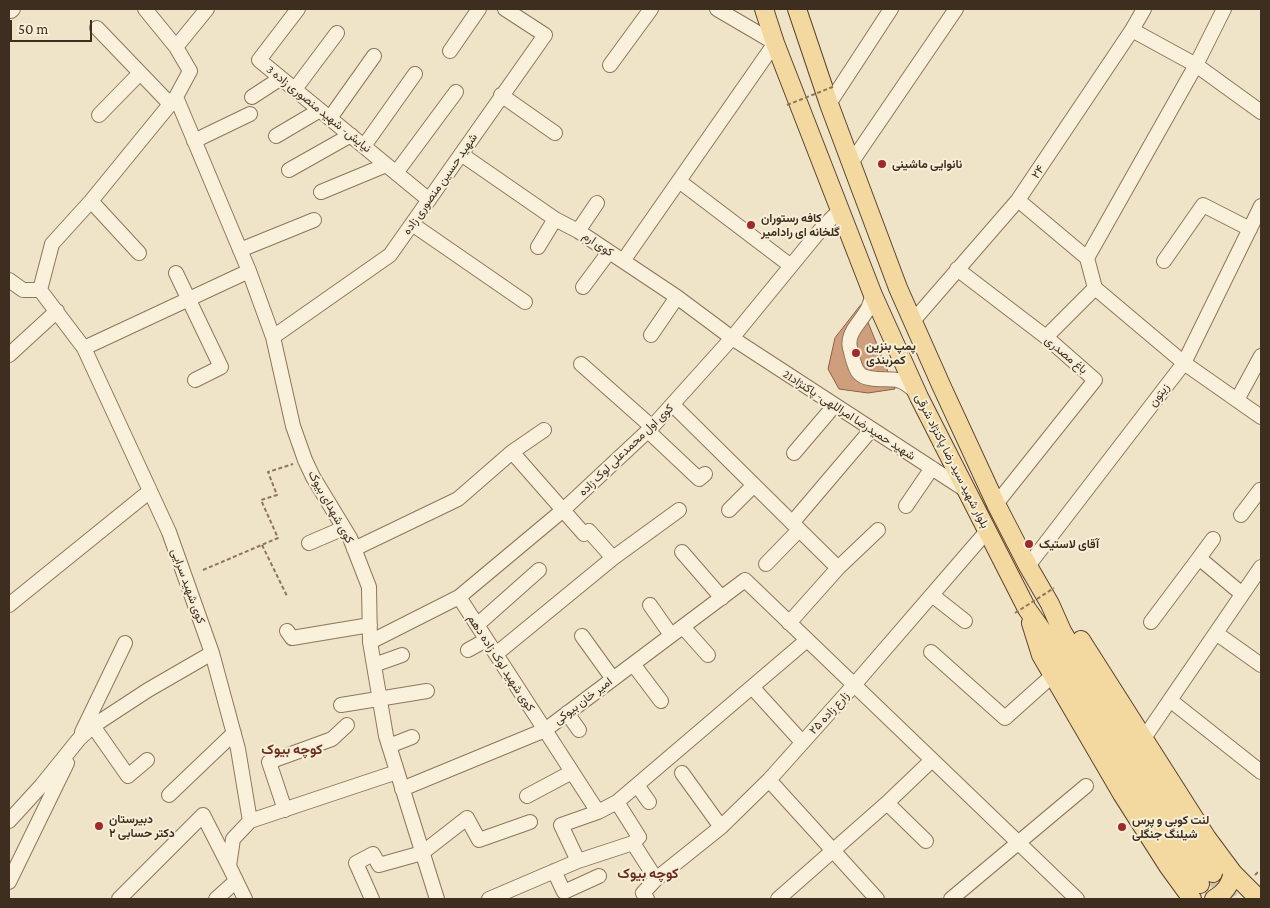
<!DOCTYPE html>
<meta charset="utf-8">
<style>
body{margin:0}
#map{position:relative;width:1270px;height:908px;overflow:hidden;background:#f0e4c8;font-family:"Crimson Pro",serif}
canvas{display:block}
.frame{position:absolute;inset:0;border:10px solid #3d2e20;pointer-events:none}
.scale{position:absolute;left:10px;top:20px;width:82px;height:22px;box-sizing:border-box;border:2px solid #3d2e20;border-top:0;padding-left:6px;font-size:15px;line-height:18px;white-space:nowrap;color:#3d2e20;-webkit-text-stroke:4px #f7eed8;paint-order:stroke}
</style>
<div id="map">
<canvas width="1270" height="908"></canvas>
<div class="frame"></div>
<div class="scale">50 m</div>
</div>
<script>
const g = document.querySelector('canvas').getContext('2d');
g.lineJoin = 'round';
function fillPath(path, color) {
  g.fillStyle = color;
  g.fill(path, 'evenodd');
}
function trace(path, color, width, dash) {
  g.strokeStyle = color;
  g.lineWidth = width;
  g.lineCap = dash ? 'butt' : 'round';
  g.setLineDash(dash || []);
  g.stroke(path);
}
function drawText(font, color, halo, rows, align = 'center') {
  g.font = font + ' "Crimson Pro",Vazirmatn,serif';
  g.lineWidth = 4;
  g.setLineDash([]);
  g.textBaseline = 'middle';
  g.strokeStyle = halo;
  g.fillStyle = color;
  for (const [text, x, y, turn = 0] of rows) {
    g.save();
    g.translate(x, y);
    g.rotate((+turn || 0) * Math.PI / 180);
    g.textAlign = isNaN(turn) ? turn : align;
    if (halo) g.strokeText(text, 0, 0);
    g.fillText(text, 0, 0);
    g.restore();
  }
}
const building = new Path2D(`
 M 861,305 L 895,389 L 868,393 L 839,389 L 828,369 L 835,338 Z`);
const majorTunnel = new Path2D(`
 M 1213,873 L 1230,899`);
const path = new Path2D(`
 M 262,545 L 287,596
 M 203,570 L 278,538 L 261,500 L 277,495 L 268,472 L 293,464
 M 1255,875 L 1258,872 L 1261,873`);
const minor = new Path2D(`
 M 145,9 L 176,47 L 190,71 L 176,97 L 249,271 L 273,337 L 293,426 L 305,460 L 313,477 L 350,538 L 369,587 L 370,642 L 386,736 L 437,899
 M 298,9 L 259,60 L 429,200
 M 11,11 L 13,9
 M 97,28 L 170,104
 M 1132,30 L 1196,65 L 1261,112
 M 176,47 L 207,9
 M 450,51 L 479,9
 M 610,65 L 651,9
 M 295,89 L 337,33
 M 501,95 L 555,133
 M 252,97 L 281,78
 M 829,104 L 891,9
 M 99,115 L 140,73
 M 330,118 L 374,56
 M 276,136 L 320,110
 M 194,141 L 250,114
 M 364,146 L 415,74
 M 461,154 L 555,219 L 578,231 L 677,297 L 732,338 L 967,491
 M 851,163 L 956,9
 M 289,170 L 351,135
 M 396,173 L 456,92
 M 679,181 L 791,266
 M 321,192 L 386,165
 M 1018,200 L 1087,258 L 1095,288 L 1184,363 L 1261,417
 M 91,201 L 139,253
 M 412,224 L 525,302
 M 578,231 L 597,203
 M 538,247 L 555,219
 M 240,250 L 314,220
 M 1087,258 L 1196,65 L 1224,9
 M 623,261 L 775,43 L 717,9
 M 1164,261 L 1203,205 L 1250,229
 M 957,269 L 1046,337 L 1095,380 L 996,504
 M 176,273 L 221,367 L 195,380
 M 9,280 L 23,290 L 40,290
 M 583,287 L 609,252
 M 40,290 L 84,348 L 169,532 L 212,653 L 238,749 L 250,821 L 233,839 L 229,866 L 245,899
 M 40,290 L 52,244 L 91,201 L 176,97
 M 872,291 C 873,317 845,327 850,348 C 852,355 854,368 859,373 C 867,382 887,378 897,380 C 905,382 911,387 917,393
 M 913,321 L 1018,200 L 1132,30 L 1144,9
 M 651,335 L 677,297
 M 273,337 L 390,255 L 545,35 L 505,9
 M 1046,337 L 1095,288
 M 84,348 L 249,271
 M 9,355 L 57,311
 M 581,364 L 652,427
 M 1237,400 L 1261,356
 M 673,405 L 838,568
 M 648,431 L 699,479 L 705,474
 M 512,452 L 584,534 L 589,531 L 613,558 L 679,510
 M 794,453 L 834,406
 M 906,506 L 932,468
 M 729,510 L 754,485
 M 1241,515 L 1260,490 L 1261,491
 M 792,523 L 871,430
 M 1213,539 L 1199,558 L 1242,594
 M 309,543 L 344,528
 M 354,549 L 458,499 L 512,452 L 544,430
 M 682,552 L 722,598
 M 766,564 L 799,530
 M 1028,566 L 1184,363 L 1261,206
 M 932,595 L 965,621
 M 459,597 L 598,812 L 617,802 L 639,837 L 633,843 L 656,879 L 643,893 L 647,899
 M 9,605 L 150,491
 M 650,605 L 671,635
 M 1151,622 L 1199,558
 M 789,623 L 838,568 L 878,530
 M 477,625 L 539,570
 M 683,627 L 708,655
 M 287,631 L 292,638 L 370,625
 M 1216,633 L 1261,665
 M 582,636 L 613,679
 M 370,642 L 459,597 L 562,511 L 652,427 L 732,338 L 822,228 L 840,210
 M 468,650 L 486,640
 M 931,652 L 1005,718 L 1053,675
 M 496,654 L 613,558
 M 633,664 L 661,701
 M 374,665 L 402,655
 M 752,687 L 802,742
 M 1170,700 L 1261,772
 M 341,705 L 427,691
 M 567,713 L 579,730
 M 93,726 L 128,776 L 147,760
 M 82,732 L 125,643
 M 1144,738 L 1261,567
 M 389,746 L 412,737
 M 682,773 L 721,827
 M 769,780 L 877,899
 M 637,785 L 649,802
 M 402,789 L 545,730 L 745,580 L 1077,899
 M 169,795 L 234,733
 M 527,796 L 572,772
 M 617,802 L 807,640
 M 887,803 L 926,841
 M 285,810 L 269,762 L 332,739 L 347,725
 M 9,821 L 41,786 L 79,739 L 93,726 L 148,690 L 212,653
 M 250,821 L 397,772
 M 578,861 L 561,825 L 598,812
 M 554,871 L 564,892 L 599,876
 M 656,879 L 721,827 L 769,780 L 854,685 L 987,531
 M 9,882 L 67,763
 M 119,899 L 203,815 L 229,866
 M 216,899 L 236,881
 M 372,899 L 356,863 L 373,854 L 379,865 L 422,853 L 467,818 L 479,840 L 530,822
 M 489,899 L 578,861 L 633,843
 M 778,899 L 887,803 L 932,760
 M 951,899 L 1086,786`);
const major = new Path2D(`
 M 764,9 L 775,43 L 873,295 L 919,397 L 1027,609 L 1049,640 L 1118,761 L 1200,884
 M 797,9 L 829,104 L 898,288 L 941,385 L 996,504 L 1028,566 L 1050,604 L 1062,631 L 1134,754 L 1213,873
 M 1031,623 L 1041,655 L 1122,794 L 1168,866 L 1192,899
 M 1081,640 L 1207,838 L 1233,873 L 1258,898
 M 1214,899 C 1225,893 1230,885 1233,873`);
const pathBridge = new Path2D(`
 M 787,105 L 835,86
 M 1015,613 L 1054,588`);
const markers = [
 [882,164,5,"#9e2a2b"],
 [751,225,5,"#9e2a2b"],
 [856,353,5,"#9e2a2b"],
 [1029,544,5,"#9e2a2b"],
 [99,826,5,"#9e2a2b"],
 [1122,827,5,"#9e2a2b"]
];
const streetNames = [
 ["نیایش- شهید منصوری زاده 3",319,109,39],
 ["۲۴",1038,172,-56],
 ["شهید حسین منصوری زاده",440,184,-55],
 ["کوی ارم",598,244,34],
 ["باغ مصدری",1066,355,40],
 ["زیتون",1159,395,-53],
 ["شهید حمیدرضا امراللهی- پاکنژاد21",849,415,33],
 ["کوی اول محمدعلی لوک زاده",626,450,-44],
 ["بلوار شهید سید رضا پاکنژاد شرقی",952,461,63],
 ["کوی شهدای بیوک",331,507,61],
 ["کوی شهید سرایی",188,586,70],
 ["کوی شهید لوک زاده دهم",501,663,57],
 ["امیر خان بیوکی",583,701,-37],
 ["زارع زاده ۲۵",829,713,-48]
];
const poiNames = [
 ["نانوایی ماشینی",892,164],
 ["کافه رستوران",761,218],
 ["گلخانه ای رادامیر",761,232],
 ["پمپ بنزین",866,346],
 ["کمربندی",866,360],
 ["آقای لاستیک",1039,544],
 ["دبیرستان",109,819],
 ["دکتر حسابی ۲",109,833],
 ["لنت کوبی و پرس",1132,820],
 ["شیلنگ‌ جنگلی",1132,834]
];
const neighbourhoodNames = [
 ["کوچه بیوک",292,750],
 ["کوچه بیوک",648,874]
];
fillPath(building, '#cf9f7d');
trace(building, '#8d5f41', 1);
trace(majorTunnel, '#ccc0a6', 18, [18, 9]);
trace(minor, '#8d765c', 16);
trace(major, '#5b4430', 20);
trace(path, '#8d765c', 2, [4, 2.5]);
trace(minor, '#faf1dc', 14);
trace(major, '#f3d9a0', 18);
trace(pathBridge, '#8d765c', 2, [4, 2.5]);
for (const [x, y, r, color] of markers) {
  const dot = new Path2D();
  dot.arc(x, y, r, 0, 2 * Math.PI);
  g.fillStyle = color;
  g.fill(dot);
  trace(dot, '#f7eed8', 2);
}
drawText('12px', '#3d2e20', '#f7eed8', streetNames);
drawText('bold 12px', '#3d2e20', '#f7eed8', poiNames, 'left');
drawText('bold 14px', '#6b2e1e', '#f7eed8', neighbourhoodNames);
</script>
